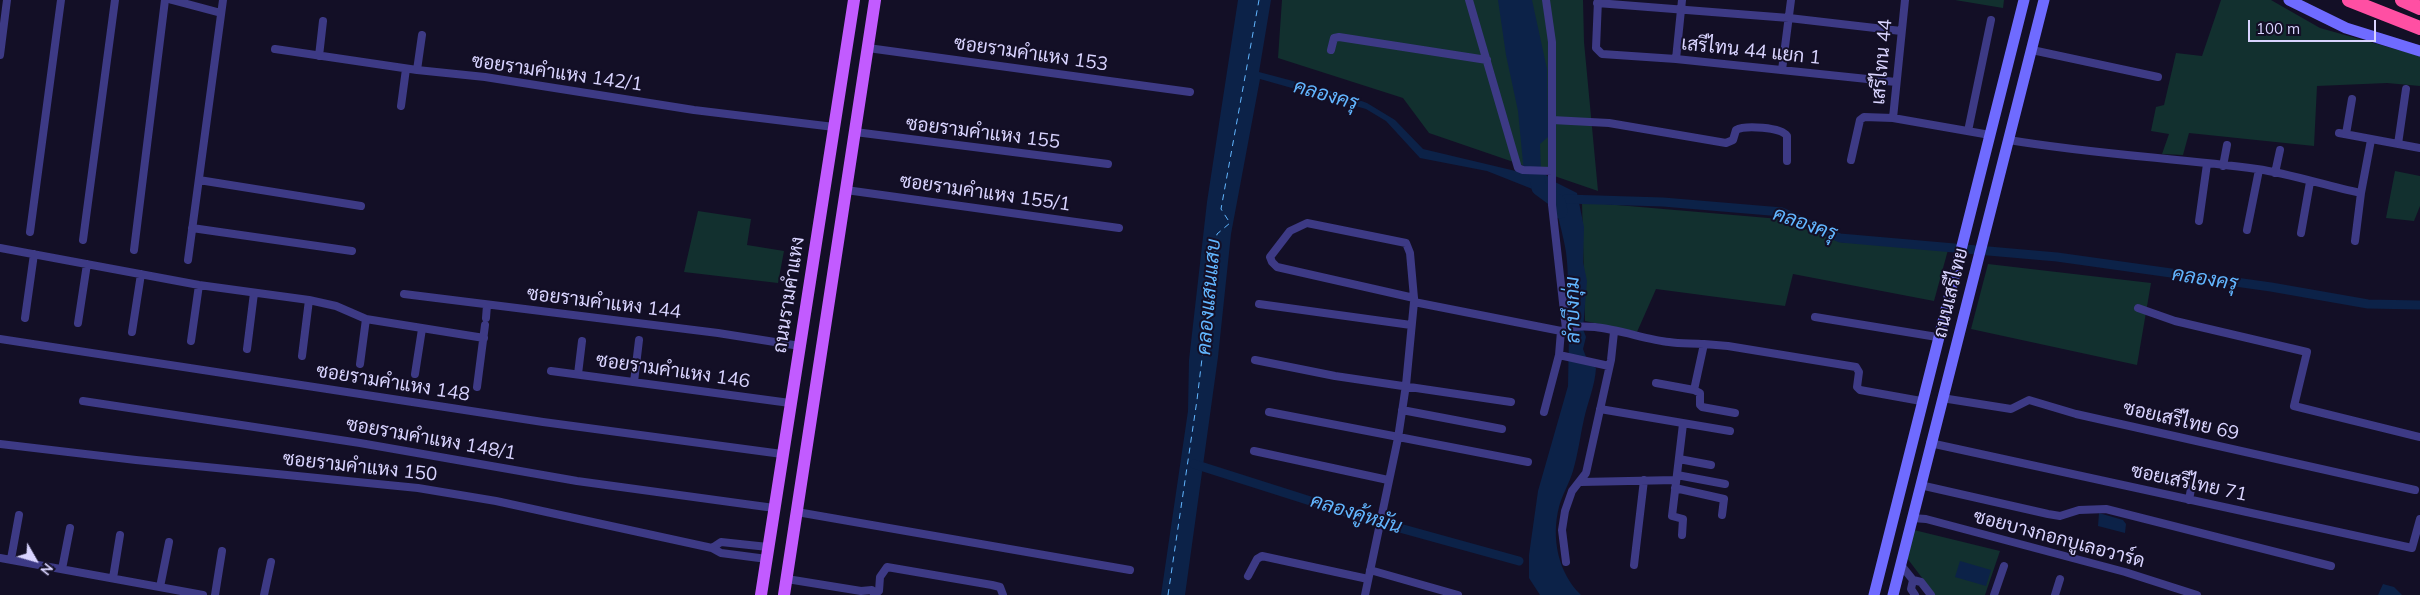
<!DOCTYPE html>
<meta charset="utf-8">
<style>
body{margin:0}
#map{position:relative;width:2420px;height:595px;overflow:hidden;background:#130f26;font-family:Mulish,sans-serif}
canvas{display:block}
.north{position:absolute;left:10px;top:535px;width:50px;height:50px;-webkit-text-stroke:4px #130f26;paint-order:stroke;rotate:128deg;font-size:14px;font-weight:700;line-height:20px;text-align:center;color:#d9d4ff}
.north::after{content:'';display:block;margin:auto;width:18px;height:22px;background:#d9d4ff;clip-path:polygon(50% 0,100% 100%,50% 72%,0 100%)}
.scale{position:absolute;left:2248px;top:20px;width:128px;height:22px;box-sizing:border-box;border:2px solid #d9d4ff;border-top:0;padding-left:6px;font-size:15px;line-height:18px;white-space:nowrap;color:#d9d4ff;-webkit-text-stroke:4px #130f26;paint-order:stroke}
</style>
<div id="map">
<canvas width="2420" height="595"></canvas>
<div class="north">N</div>
<div class="scale">100 m</div>
</div>
<script>
const g = document.querySelector('canvas').getContext('2d');
g.lineJoin = 'round';
function fillPath(path, color) {
  g.fillStyle = color;
  g.fill(path, 'evenodd');
}
function trace(path, color, width, dash) {
  g.strokeStyle = color;
  g.lineWidth = width;
  g.lineCap = dash ? 'butt' : 'round';
  g.setLineDash(dash || []);
  g.stroke(path);
}
function drawText(font, color, halo, rows, align = 'center') {
  g.font = font + ' Mulish,Sarabun,sans-serif';
  g.lineWidth = 4;
  g.setLineDash([]);
  g.textBaseline = 'middle';
  g.strokeStyle = halo;
  g.fillStyle = color;
  for (const [text, x, y, turn = 0] of rows) {
    g.save();
    g.translate(x, y);
    g.rotate((+turn || 0) * Math.PI / 180);
    g.textAlign = isNaN(turn) ? turn : align;
    if (halo) g.strokeText(text, 0, 0);
    g.fillText(text, 0, 0);
    g.restore();
  }
}
const green = new Path2D(`
 M 1282,0 L 1583,0 L 1584,42 L 1598,191 L 1429,133 L 1403,98 L 1278,58 Z
 M 1955,0 L 2004,0 L 2003,8 Z
 M 2221,0 L 2271,0 L 2320,28 L 2420,56 L 2420,86 L 2387,83 L 2317,86 L 2314,146 L 2189,133 L 2183,155 L 2162,154 L 2169,134 L 2151,131 L 2156,107 L 2164,105 L 2176,53 L 2202,56 Z
 M 2395,171 L 2420,176 L 2420,206 L 2414,221 L 2386,218 Z
 M 1582,202 L 1780,219 L 1840,242 L 1948,250 L 1934,301 L 1793,274 L 1785,306 L 1656,289 L 1637,332 L 1585,321 Z
 M 698,211 L 751,219 L 747,245 L 784,251 L 778,283 L 684,272 Z
 M 1988,264 L 2151,283 L 2137,365 L 1971,329 Z
 M 1914,530 L 2000,551 L 1985,595 L 1935,595 L 1907,558 Z`);
const water = new Path2D(`
 M 1238,0 L 1271,0 L 1259,72 L 1342,94 L 1367,103 L 1395,120 L 1423,149 L 1524,173 L 1518,111 L 1506,55 L 1498,0 L 1532,0 L 1547,69 L 1548,137 L 1540,144 L 1541,171 L 1555,182 L 1577,193 L 1584,227 L 1583,262 L 1587,281 L 1583,329 L 1586,337 L 1583,349 L 1588,362 L 1596,368 C 1595,386 1588,401 1584,419 C 1580,437 1578,454 1573,471 C 1569,484 1562,495 1559,507 C 1551,538 1558,573 1581,595 L 1540,595 L 1529,578 L 1529,555 L 1538,491 L 1568,386 L 1569,334 L 1572,330 L 1569,323 L 1566,323 C 1568,300 1569,275 1566,252 C 1563,233 1557,217 1555,198 L 1487,171 L 1420,158 L 1386,121 L 1366,109 L 1260,79 L 1231,234 L 1218,357 L 1185,595 L 1161,595 L 1188,411 L 1189,360 L 1207,202 Z
 M 2099,513 L 2123,520 L 2126,524 L 2125,533 L 2098,526 Z
 M 1960,561 L 1991,570 L 1986,586 L 1955,577 Z
 M 2383,584 L 2394,587 L 2402,595 L 2378,595 Z`);
const canal = new Path2D(`
 M 1566,199 L 1663,202 L 1782,212 L 1840,238 L 2057,257 L 2271,287 L 2368,304 L 2420,305
 M 1194,464 L 1367,519 L 1519,561`);
const river = new Path2D(`
 M 1536,174 L 1539,188 L 1558,202 L 1560,211`);
const ferry = new Path2D(`
 M 1168,595 L 1197,400 L 1217,234 L 1230,223 L 1221,209 L 1259,0`);
const street = new Path2D(`
 M 172,0 L 221,13
 M 1469,0 L 1518,168 L 1523,170 L 1552,171
 M 1546,0 L 1552,42 L 1552,205 L 1566,329
 M 1598,0 L 1596,48 L 1602,54 L 1676,59 L 1896,82
 M 1597,3 L 1789,18 L 1901,31
 M 868,48 L 1190,92
 M 275,49 L 417,70 L 485,77 L 694,110 L 834,127
 M 1331,50 L 1334,38 L 1339,37 L 1487,60
 M 2032,50 L 2158,77
 M 0,55 L 7,0
 M 319,56 L 323,21
 M 1676,59 L 1682,0
 M 417,70 L 422,35
 M 1782,70 L 1791,0
 M 401,106 L 406,69
 M 1893,118 L 1905,0
 M 1552,120 L 1609,123 L 1726,143 L 1733,140 L 1736,130 C 1745,125 1781,127 1787,136 L 1787,161
 M 1968,131 L 1991,20
 M 855,132 L 1108,164
 M 2339,133 L 2420,148
 M 2346,134 L 2352,99
 M 2009,140 C 2091,154 2174,158 2257,169 C 2292,174 2326,186 2361,193
 M 2398,144 L 2406,89
 M 1851,160 L 1860,120 L 1864,117 L 1893,118 L 1990,135
 M 2223,166 L 2227,145
 M 2275,173 L 2280,150
 M 199,180 L 361,206
 M 846,190 L 1119,228
 M 2199,221 L 2207,164
 M 192,228 L 352,251
 M 2247,230 L 2259,170
 M 30,232 L 61,0
 M 2301,233 L 2310,182
 M 83,240 L 115,0
 M 2355,241 L 2361,193 L 2371,140
 M 0,248 L 199,285 L 309,300 L 336,306 L 366,319 L 484,338
 M 134,250 L 165,0
 M 188,260 L 223,0
 M 404,294 L 718,333 L 800,346
 M 1414,302 L 1561,331 C 1588,317 1638,339 1669,342 C 1680,344 1692,343 1704,344 L 1694,390 L 1656,383
 M 1259,304 L 1411,325
 M 2138,308 L 2175,321 L 2307,352 L 2294,406 L 2420,437
 M 1815,317 L 1937,337
 M 25,318 L 34,254
 M 486,318 L 487,305
 M 78,323 L 87,264
 M 132,332 L 141,274
 M 0,339 L 543,422 L 782,454
 M 191,341 L 199,285
 M 1704,344 L 1728,346 L 1856,367 L 1859,372 L 1857,387 L 1860,390 L 1921,401
 M 247,349 L 254,293
 M 1559,355 L 1609,366
 M 302,356 L 309,300
 M 1255,360 L 1335,376 L 1511,402
 M 360,364 L 366,319
 M 551,371 L 790,403
 M 415,374 L 422,329
 M 578,374 L 582,341
 M 634,382 L 639,340
 M 477,387 L 485,325
 M 1694,390 L 1700,393 L 1700,405 L 1702,407 L 1735,413
 M 1942,398 L 2011,409 L 2029,400 L 2076,414 L 2415,490
 M 83,401 L 360,443 L 577,481 L 774,508
 M 1600,409 L 1730,431
 M 1402,410 L 1502,429
 M 1269,412 L 1528,462
 M 1544,412 L 1559,355 L 1561,331
 M 1930,443 L 2412,548 L 2420,519
 M 0,444 L 136,460 L 418,488 L 496,501 L 712,548
 M 1254,451 L 1388,480
 M 1679,459 L 1711,465
 M 1677,475 L 1725,484
 M 1581,482 L 1676,480
 M 1920,485 L 2048,514 L 2060,516 L 2079,510 L 2106,509 L 2331,566
 M 1675,488 L 1724,499 L 1722,515
 M 2189,500 L 2191,489
 M 797,512 L 1130,570
 M 1912,518 L 1926,519 L 2125,572 L 2197,595
 M 1682,535 L 1683,519 L 1672,516 L 1683,424
 M 0,558 L 203,595
 M 11,559 L 19,515
 M 767,559 L 721,553 L 712,548 L 721,542 L 768,547
 M 1566,562 L 1562,530 L 1565,511 L 1572,491 L 1586,473 L 1611,360 L 1614,332
 M 1634,565 L 1644,480
 M 1901,565 L 1913,580 L 1921,582 L 1931,595
 M 62,569 L 70,528
 M 1370,570 L 1458,595
 M 1248,576 L 1257,559 L 1262,556 L 1368,579
 M 113,578 L 120,535
 M 787,579 L 861,591 L 872,590 L 875,594
 M 1913,580 L 1911,589 L 1915,595
 M 160,587 L 169,542
 M 215,595 L 222,551
 M 264,595 L 271,562
 M 874,595 L 879,591 L 880,577 L 887,567 L 992,585 L 1000,587 L 1003,595
 M 1365,595 L 1398,438 L 1406,385 L 1414,302 L 1414,298 L 1410,253 L 1406,243 L 1307,223 L 1290,231 L 1270,257 L 1272,262 L 1277,267 L 1414,298
 M 1994,595 L 2004,566
 M 2055,595 L 2060,579`);
const secondary = new Path2D(`
 M 2289,0 L 2346,28 L 2420,51
 M 1874,595 L 2024,0
 M 1893,595 L 2044,0`);
const primary = new Path2D(`
 M 761,595 L 854,0
 M 784,595 L 875,0`);
const highway = new Path2D(`
 M 2349,0 L 2420,28
 M 2402,0 L 2420,8`);
const streetNames = [
 ["เสรีไทน 44 แยก 1",1751,51,6],
 ["ซอยรามคำแหง 153",1031,54,8],
 ["เสรีไทน 44",1882,62,-85],
 ["ซอยรามคำแหง 142/1",557,73,8],
 ["ซอยรามคำแหง 155",983,133,7],
 ["ซอยรามคำแหง 155/1",985,193,8],
 ["ถนนเสรีไทย",1951,293,-76],
 ["ถนนรามคำแหง",789,295,-81],
 ["ซอยรามคำแหง 144",604,303,7],
 ["ซอยรามคำแหง 146",673,371,8],
 ["ซอยรามคำแหง 148",393,383,9],
 ["ซอยเสรีไทย 69",2181,421,13],
 ["ซอยรามคำแหง 148/1",431,439,10],
 ["ซอยรามคำแหง 150",360,467,6],
 ["ซอยเสรีไทย 71",2189,483,12],
 ["ซอยบางกอกบูเลอวาร์ด",2059,539,15]
];
const waterNames = [
 ["คลองครุ",1326,95,16],
 ["คลองครุ",1805,224,19],
 ["คลองครุ",2205,279,9],
 ["คลองแสนแสบ",1209,297,-85],
 ["ลำบึงกุ่ม",1573,310,-91],
 ["คลองคู้หมัน",1356,514,17]
];
fillPath(green, '#12302f');
fillPath(water, '#0c2248');
trace(canal, '#0c2248', 9);
trace(river, '#0c2248', 15);
trace(ferry, '#62b6ff', 1, [6, 5]);
trace(street, '#3d3a85', 8);
trace(secondary, '#6f6bff', 11);
trace(primary, '#c25bff', 12);
trace(highway, '#ff4fa3', 14);
drawText('19px', '#d9d4ff', '#130f26', streetNames);
drawText('italic 20px', '#62b6ff', '#130f26', waterNames);
</script>
